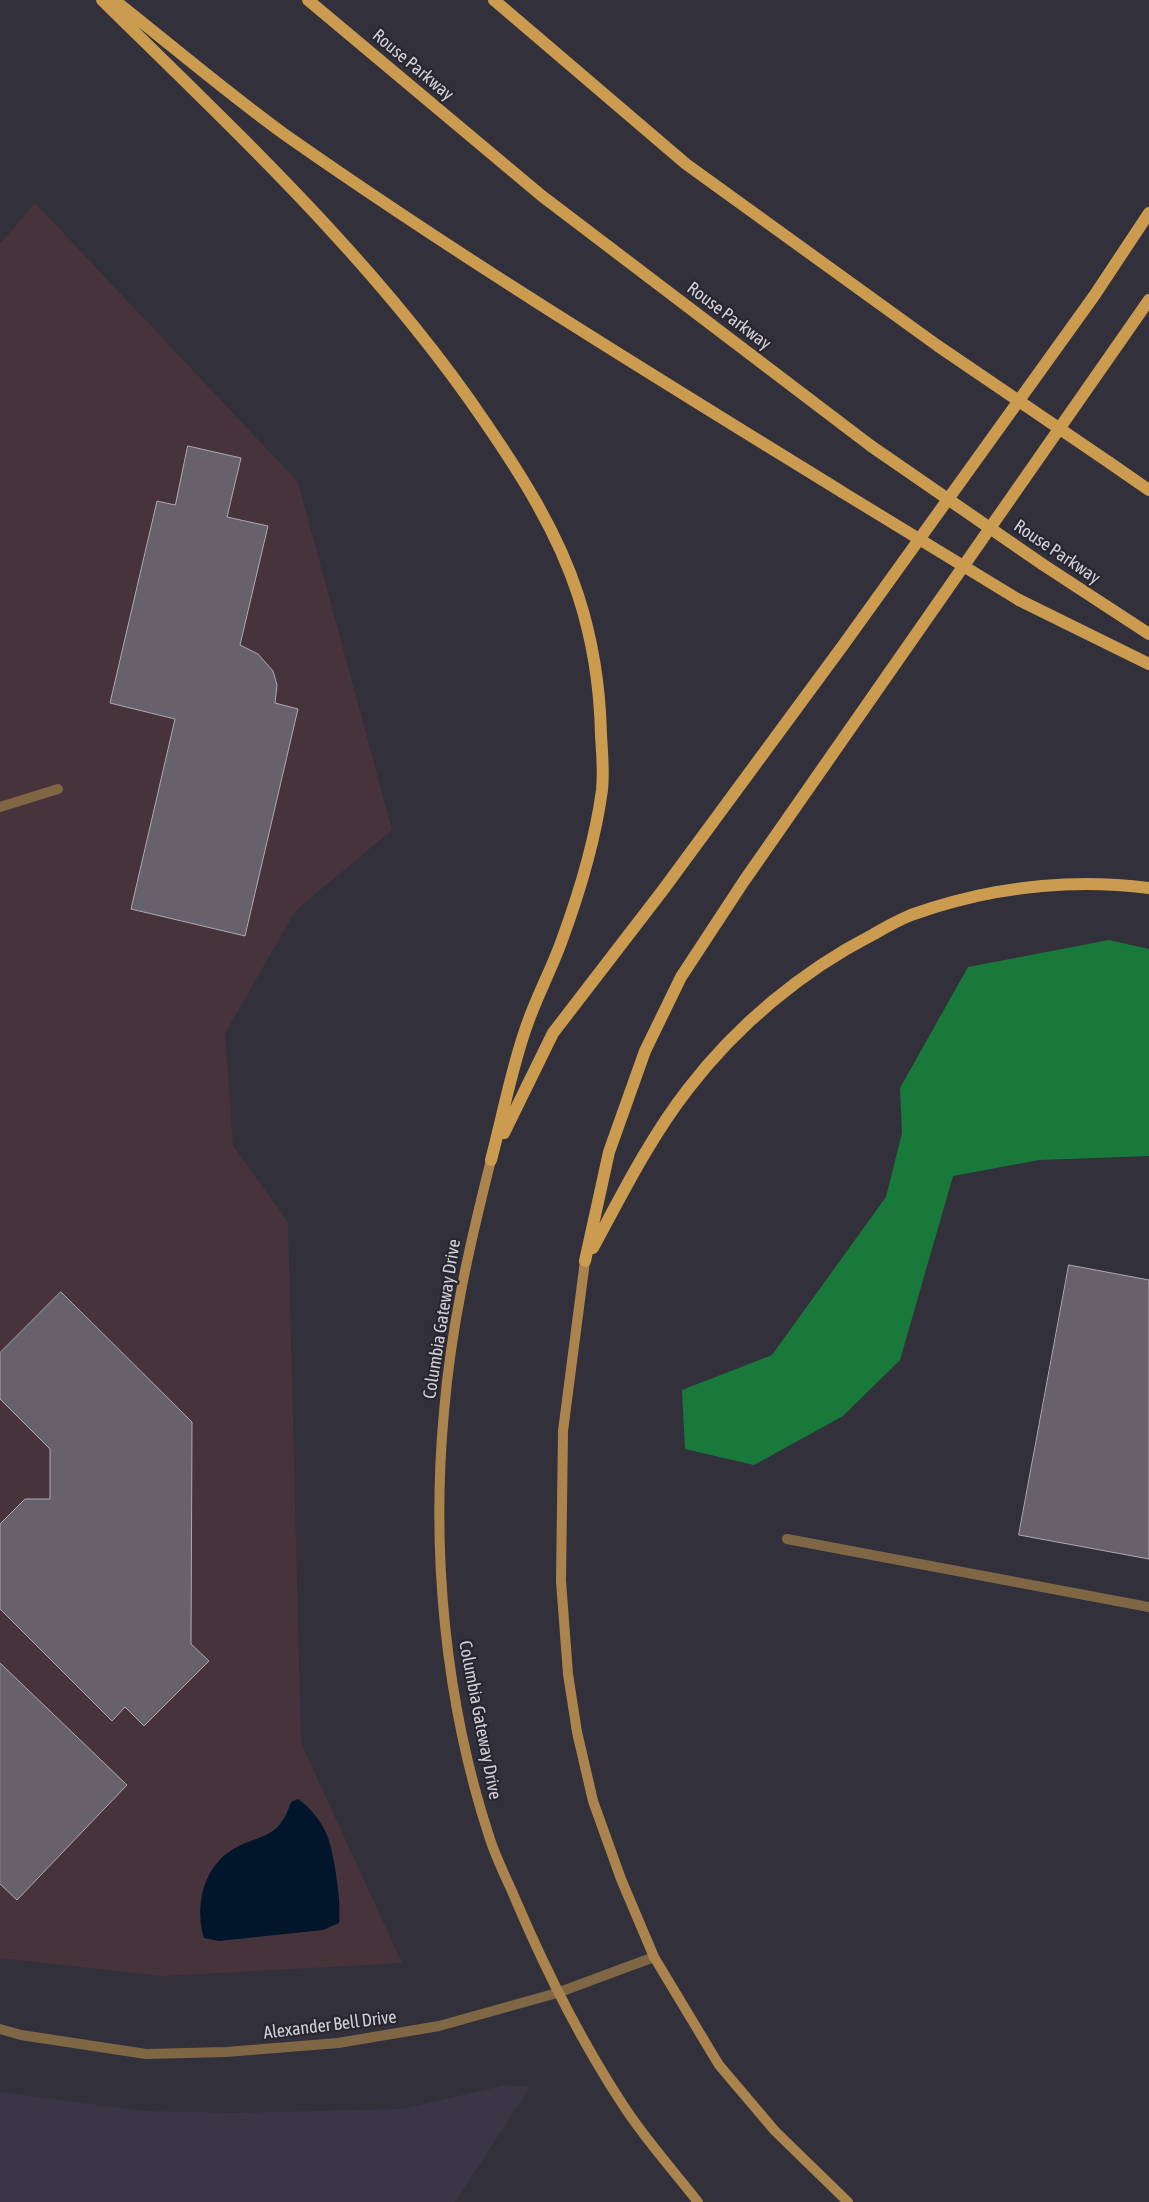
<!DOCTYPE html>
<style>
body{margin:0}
canvas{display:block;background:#32303a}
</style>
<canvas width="1149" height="2202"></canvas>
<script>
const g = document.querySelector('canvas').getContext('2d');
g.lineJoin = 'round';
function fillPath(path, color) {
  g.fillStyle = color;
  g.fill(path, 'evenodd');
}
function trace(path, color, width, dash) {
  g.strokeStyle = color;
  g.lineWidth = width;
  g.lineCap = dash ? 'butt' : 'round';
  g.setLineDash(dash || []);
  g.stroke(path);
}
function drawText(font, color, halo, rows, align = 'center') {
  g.font = font + ' "Asap Condensed",sans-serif';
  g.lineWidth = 4.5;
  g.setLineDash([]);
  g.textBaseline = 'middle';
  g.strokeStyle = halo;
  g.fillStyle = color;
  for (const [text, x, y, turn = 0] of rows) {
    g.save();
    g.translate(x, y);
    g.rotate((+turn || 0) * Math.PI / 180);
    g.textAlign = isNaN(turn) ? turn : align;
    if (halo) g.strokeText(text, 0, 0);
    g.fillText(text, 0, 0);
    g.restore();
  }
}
const commercial = new Path2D(`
 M 35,203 L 298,482 L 392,830 L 296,910 L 225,1033 L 233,1146 L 288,1222 L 301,1743 L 402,1963 L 163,1976 L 0,1958 L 0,244 Z`);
const built = new Path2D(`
 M 506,2085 L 530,2087 L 455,2202 L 0,2202 L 0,2092 L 143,2111 L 233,2113 L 402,2109 Z`);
const forest = new Path2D(`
 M 1109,940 L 1149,949 L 1149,1156 L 1039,1160 L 953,1176 L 900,1360 L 843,1416 L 754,1465 L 685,1449 L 682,1390 L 772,1355 L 886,1197 L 902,1133 L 900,1088 L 968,967 Z`);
const water = new Path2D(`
 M 298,1799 C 309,1806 322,1822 327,1835 C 334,1852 342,1906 339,1923 L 323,1930 L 219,1941 L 204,1938 C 195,1909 202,1870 229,1852 C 258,1832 277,1844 291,1802 Z`);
const building = new Path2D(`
 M 188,446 L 241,458 L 227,517 L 268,526 L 240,645 L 258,654 L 273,671 L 277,685 L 275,703 L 298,709 L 245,936 L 131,909 L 175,719 L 110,703 L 157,501 L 175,505 Z
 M 1069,1265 L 1149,1280 L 1149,1559 L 1019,1535 Z
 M 61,1292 L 192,1422 L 191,1644 L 209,1661 L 144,1726 L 125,1707 L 112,1721 L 0,1609 L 0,1524 L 25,1499 L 50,1499 L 50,1449 L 0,1399 L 0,1353 Z
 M 0,1663 L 127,1785 L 17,1900 L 0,1884 Z`);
const lane = new Path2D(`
 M 0,807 L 58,789
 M 787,1539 L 1149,1607`);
const street = new Path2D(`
 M 0,2029 L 21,2035 L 146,2054 L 226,2052 L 338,2043 L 439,2026 L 557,1993 L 654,1957`);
const secondary = new Path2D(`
 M 491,1160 C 470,1243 451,1326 444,1412 C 431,1552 445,1702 489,1836 C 496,1859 508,1881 517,1903 C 547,1973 581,2041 623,2105 C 645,2139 673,2170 698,2202
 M 585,1261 L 563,1431 L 561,1581 L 568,1674 L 577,1732 L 593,1801 L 621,1879 L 654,1957 L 719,2065 L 775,2131 L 848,2202`);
const primary = new Path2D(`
 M 102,0 C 238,134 378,264 485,422 C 522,476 558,533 578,595 C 593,641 600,687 601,735 C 602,753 604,772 602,790 C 595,842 580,891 562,940 C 552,968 538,994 528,1022 C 512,1065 503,1115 491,1160
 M 114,0 C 170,44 226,92 284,134 C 465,261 654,376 842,492
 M 308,0 L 542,196 L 871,446
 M 494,0 L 686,164 L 938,346
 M 1110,463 L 1149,490
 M 1042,564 L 1149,634
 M 1019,600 L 1149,664
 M 504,1133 L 553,1033 L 663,890 L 844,644 L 1094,296 L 1149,213
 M 593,1248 C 622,1194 650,1138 688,1089 C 737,1025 802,971 874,934 C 886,927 899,920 911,915 C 987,888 1069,878 1149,888
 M 585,1261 L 609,1152 L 645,1051 L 681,977 L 744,881 L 1149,300`);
const primaryBridge = new Path2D(`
 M 938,346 L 1110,463
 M 871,446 L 1042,564
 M 842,492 L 1019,600`);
const streetNames = [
 ["Rouse Parkway",413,65,40],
 ["Rouse Parkway",729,316,37],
 ["Rouse Parkway",1057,552,34],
 ["Columbia Gateway Drive",442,1319,-81],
 ["Columbia Gateway Drive",480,1720,79],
 ["Alexander Bell Drive",330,2025,-7]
];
fillPath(commercial, '#46333c');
fillPath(built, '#3a3646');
fillPath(forest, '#18793b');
fillPath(water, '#02162b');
fillPath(building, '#67616b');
trace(building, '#afa9b4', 1);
trace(lane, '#7f6745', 10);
trace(street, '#7f6745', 10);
trace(secondary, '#aa844c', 10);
trace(primary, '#cb9b50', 12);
trace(primaryBridge, '#cb9b50', 12);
drawText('18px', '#d2d1d7', '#282630', streetNames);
</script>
